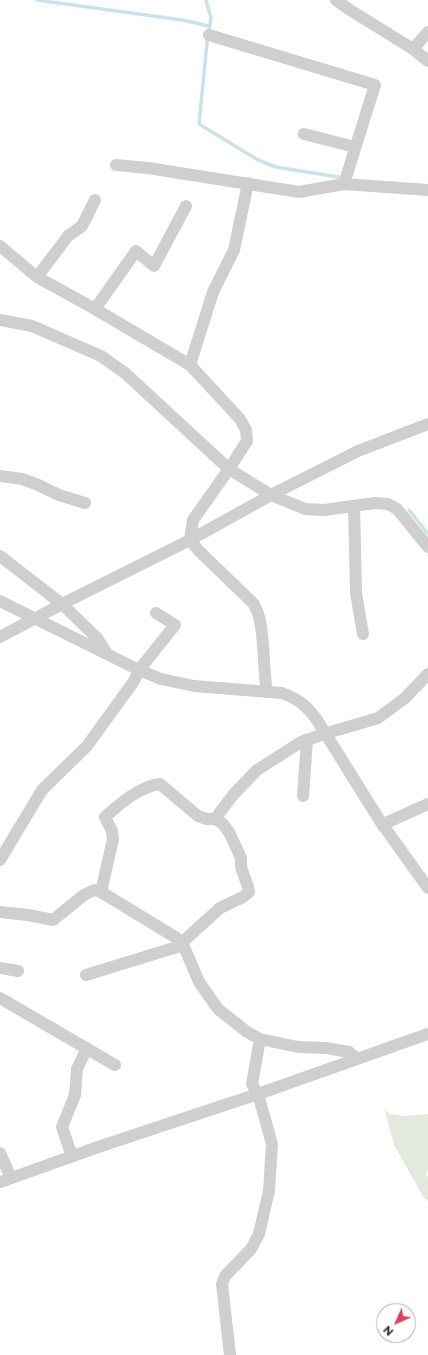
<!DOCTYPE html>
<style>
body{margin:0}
#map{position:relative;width:428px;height:1355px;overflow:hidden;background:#fff;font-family:Montserrat,sans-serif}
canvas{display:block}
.north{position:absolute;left:376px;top:1303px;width:40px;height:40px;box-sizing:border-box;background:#fff;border:1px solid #adadad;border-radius:50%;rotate:225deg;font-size:11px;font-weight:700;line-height:16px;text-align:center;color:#323232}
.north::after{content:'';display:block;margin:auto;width:14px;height:18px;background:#dd405b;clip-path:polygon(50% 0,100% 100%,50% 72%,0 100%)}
</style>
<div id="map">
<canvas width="428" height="1355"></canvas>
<div class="north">N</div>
</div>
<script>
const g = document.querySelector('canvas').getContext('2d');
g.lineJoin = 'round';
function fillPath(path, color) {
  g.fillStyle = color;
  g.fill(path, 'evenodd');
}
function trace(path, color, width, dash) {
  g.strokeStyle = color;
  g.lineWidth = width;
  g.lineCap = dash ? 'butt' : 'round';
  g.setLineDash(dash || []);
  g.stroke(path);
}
const green = new Path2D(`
 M 384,1107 L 389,1114 L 405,1116 L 428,1114 L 428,1169 L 426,1175 L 428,1177 L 428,1201 L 424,1198 L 394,1145 Z`);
const stream = new Path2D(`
 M 37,0 L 182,20 L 209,26
 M 206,0 L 211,18 L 207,43 L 199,124 L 258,160 L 276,167 L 344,178
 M 409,510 L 428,534`);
const minor = new Path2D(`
 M 336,0 L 350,10 L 413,49 L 428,32
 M 209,35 L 375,85 L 344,184
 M 413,49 L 428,61
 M 304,134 L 355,147
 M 116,165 L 148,168 L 299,192 L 344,184 L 428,190
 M 0,246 L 37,277 L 95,309 L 190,365 L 240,419 L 246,430 L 247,441 L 229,469 L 193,520 L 190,540 L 199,551 L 253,603 C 266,621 262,667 267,691
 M 37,277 L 68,236 L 82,226 L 95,200
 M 95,309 L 136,251 L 154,266 L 186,206
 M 0,320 L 32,326 L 101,356 L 125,373 L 229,469 L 271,495 L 305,509 L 324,510 L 375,503 L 388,504 L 397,509 L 428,547
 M 190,365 L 213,292 L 234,250 L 248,183
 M 0,476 L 22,479 L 36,484 L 59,495 L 85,503
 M 354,506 L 356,593 L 363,634
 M 0,556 L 62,604 L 97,638 L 107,654
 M 0,601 L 139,670 L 161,679 L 194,686 L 282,693 C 298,699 306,705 317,720 L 380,821 L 428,888
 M 0,637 L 62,604 L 190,540 L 271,495 L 358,451 L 428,424
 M 303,796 L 307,740
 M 215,819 L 233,795 L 257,770 L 301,742 L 324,734 L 378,718 L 405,698 L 428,674
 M 383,826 L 388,822 L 428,804
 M 0,860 L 42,790 L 87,746 L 134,681 L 139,670 L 175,625 L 156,613
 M 0,912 L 28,915 L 53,920 L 84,895 L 94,890 L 101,892 L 175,937 L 182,942 L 199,982 L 218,1009 L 247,1032 L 260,1039 L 298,1047 L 326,1048 L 349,1052 L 357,1059
 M 0,968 L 18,971
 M 86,975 L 177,947 L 220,908 L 243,897 L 249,892 L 248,887 L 241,867 L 241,858 L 229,832 L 222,823 L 215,819 L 207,819 L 198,816 L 160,784 C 139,787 121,803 105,817 L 112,831 L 113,839 L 101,892
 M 0,998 L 115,1065
 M 0,1153 L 11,1178
 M 72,1156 L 62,1127 L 75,1095 L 77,1069 L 87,1048
 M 0,1182 L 101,1146 L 258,1094 L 428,1034
 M 230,1355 L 222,1284 L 225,1276 L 251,1249 L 259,1234 L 269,1191 L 272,1144 L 258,1094 L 252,1084 L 260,1039`);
fillPath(green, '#e3e9dc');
trace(stream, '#cce2ea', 3.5);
trace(minor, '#cfcfcf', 12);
</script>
